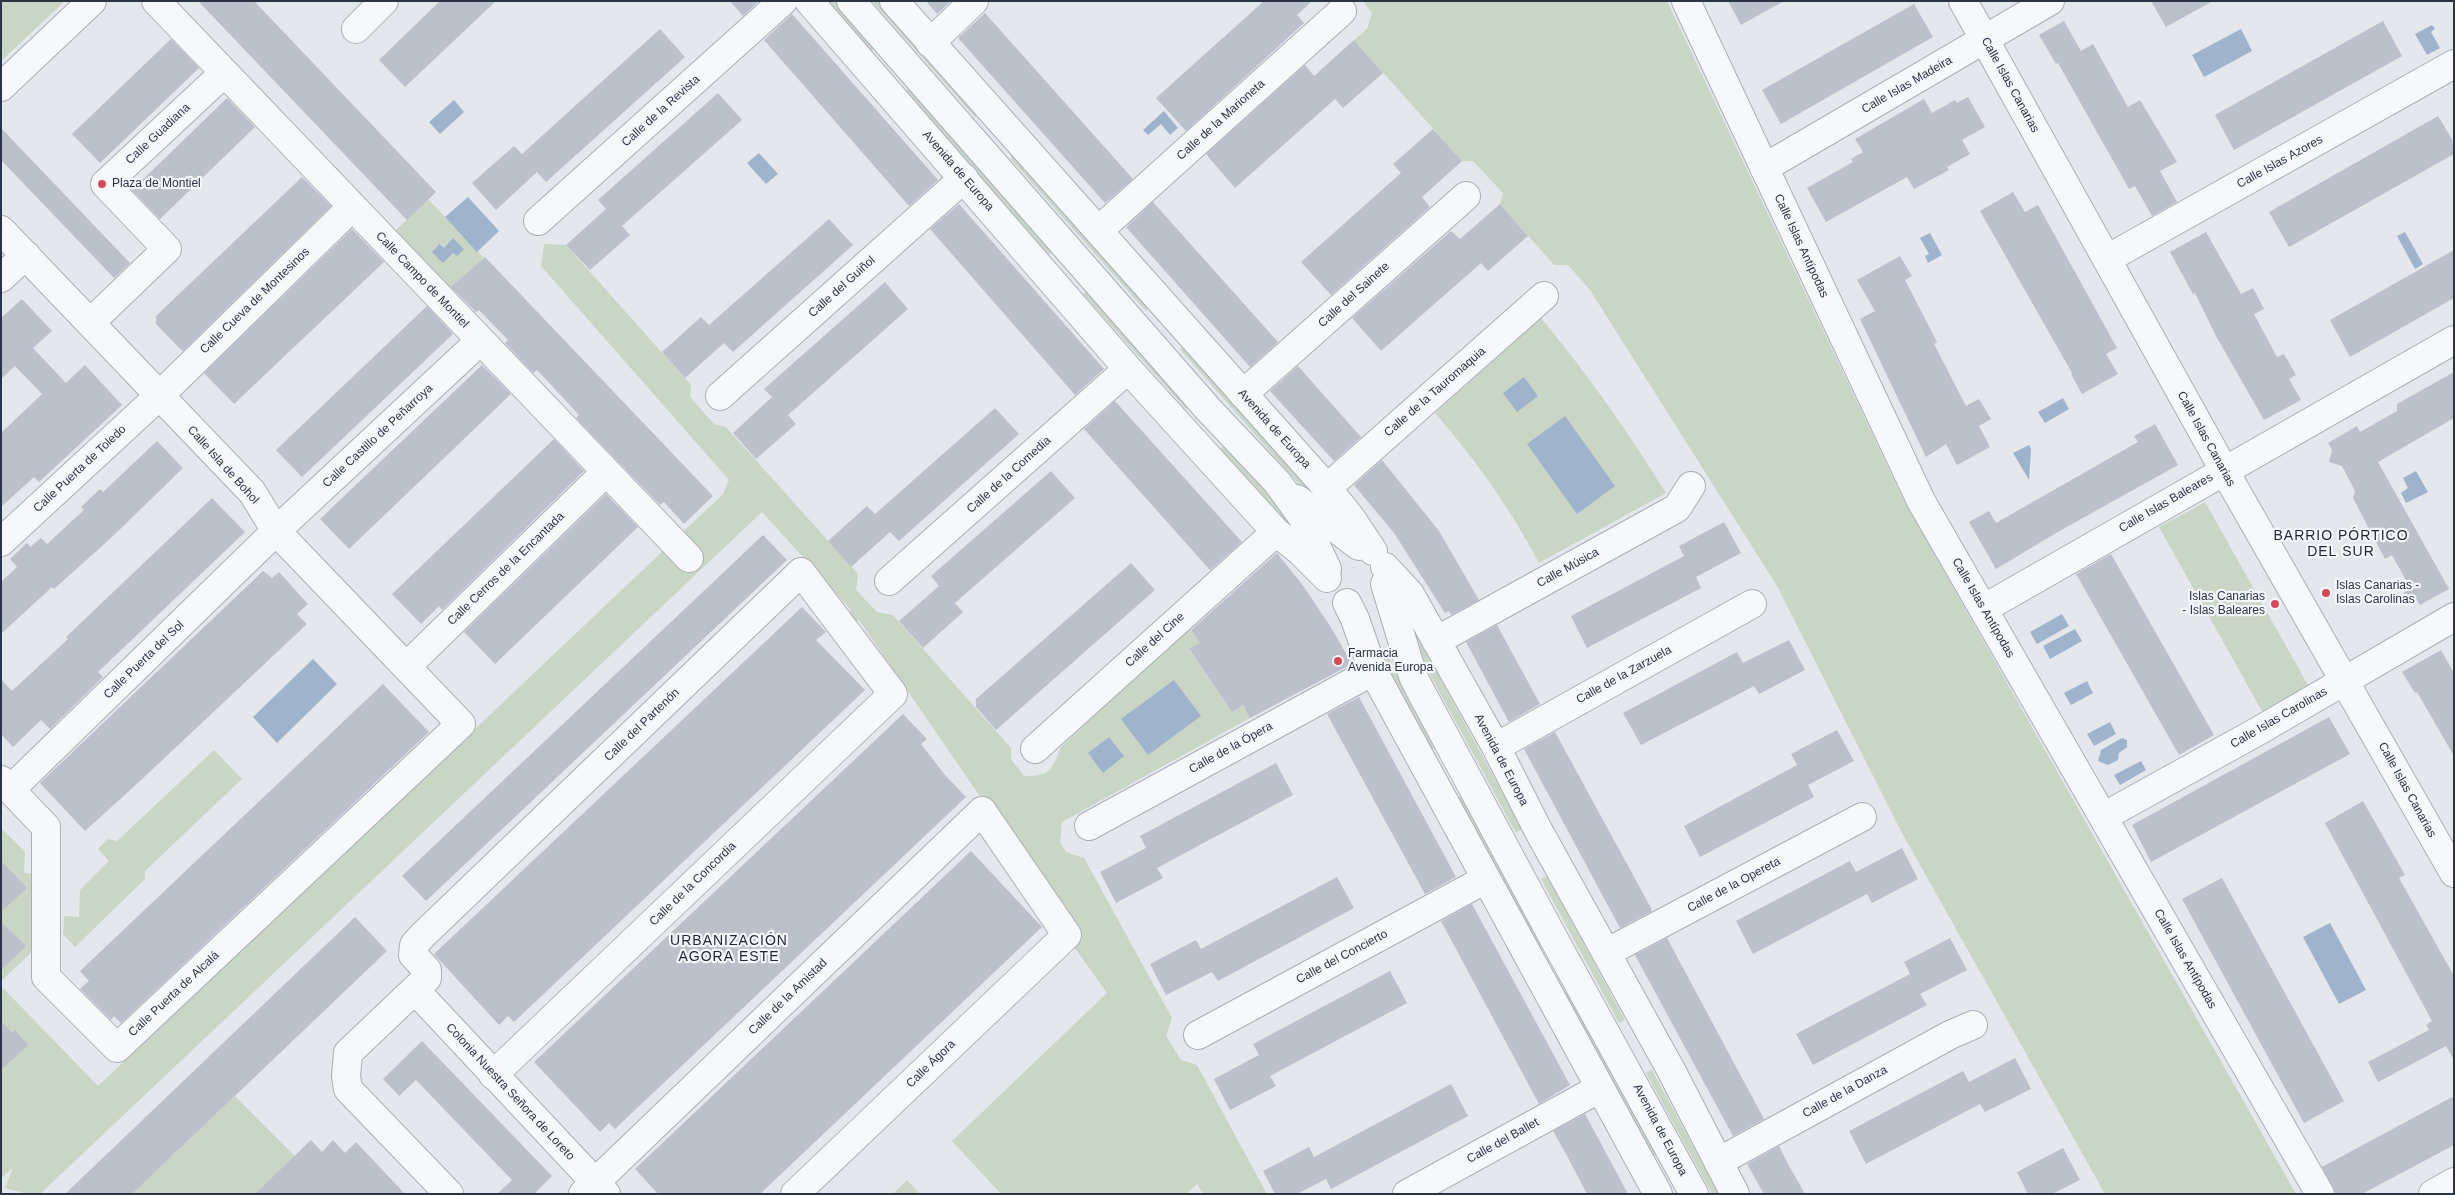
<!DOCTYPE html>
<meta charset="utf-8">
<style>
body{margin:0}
#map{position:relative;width:2455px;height:1195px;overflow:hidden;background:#e4e7ec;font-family:Helvetica,sans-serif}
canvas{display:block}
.frame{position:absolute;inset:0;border:2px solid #2b3445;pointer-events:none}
</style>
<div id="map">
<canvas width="2455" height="1195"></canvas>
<div class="frame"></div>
</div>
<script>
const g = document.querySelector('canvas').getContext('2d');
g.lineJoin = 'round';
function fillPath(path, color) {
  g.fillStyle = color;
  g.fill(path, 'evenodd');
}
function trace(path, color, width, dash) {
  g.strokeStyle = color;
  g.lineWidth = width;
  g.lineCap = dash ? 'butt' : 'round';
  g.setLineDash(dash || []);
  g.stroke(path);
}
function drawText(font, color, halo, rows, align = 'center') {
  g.font = font + ' Helvetica,sans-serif';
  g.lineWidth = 4.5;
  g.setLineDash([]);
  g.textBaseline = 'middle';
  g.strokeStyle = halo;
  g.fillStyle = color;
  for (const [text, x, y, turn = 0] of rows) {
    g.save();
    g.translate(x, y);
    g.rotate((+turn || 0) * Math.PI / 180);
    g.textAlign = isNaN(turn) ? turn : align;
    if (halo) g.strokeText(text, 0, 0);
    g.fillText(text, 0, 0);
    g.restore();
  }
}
const green = new Path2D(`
 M 1,1 L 65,1 L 1,61 Z
 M 825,1 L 835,1 L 876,47 L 870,52 Z
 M 872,1 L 882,1 L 980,113 L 975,117 Z
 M 1363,1 L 1667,1 L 1902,497 L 2296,1194 L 2105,1194 L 1902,833 L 1777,586 L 1590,290 L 1568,265 L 1554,265 L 1500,204 L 1503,193 L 1473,161 L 1462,161 L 1354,40 L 1367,29 L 1372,13 Z
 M 910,87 L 1054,250 L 1049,255 L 904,92 Z
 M 1015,153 L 1152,306 L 1146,311 L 1010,158 Z
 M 428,199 L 484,258 L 445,293 L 390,236 Z
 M 544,244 L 566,245 L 691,385 L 690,397 L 714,424 L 726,427 L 858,574 L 856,590 L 877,612 L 893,615 L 1011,748 L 1011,759 L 1024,776 C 1051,776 1051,771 1061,747 L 1189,627 L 1200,643 L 1189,650 L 1232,712 L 1243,705 L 1250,718 L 1062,822 L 1060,842 L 1066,852 L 1084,858 L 1172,1018 L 1166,1036 L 1181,1060 L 1197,1065 L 1267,1194 L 1203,1194 L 1197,1184 L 1186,1194 L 1001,1194 L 952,1141 L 1107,993 L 1072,944 L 1078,931 L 989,799 L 979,795 L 859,620 L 851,625 L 845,617 L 851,610 L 762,512 L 40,1194 L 28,1194 L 5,1188 L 13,1168 L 1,1178 L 1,986 L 98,1086 L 723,494 L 729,480 L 541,266 Z
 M 1089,289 L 1191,404 L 1186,409 L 1083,294 Z
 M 1541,318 C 1587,373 1628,432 1666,493 L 1539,563 C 1511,509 1475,459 1435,413 Z
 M 1186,345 L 1324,502 L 1319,507 L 1180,349 Z
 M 1226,443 L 1297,525 L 1292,530 L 1220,449 Z
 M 2205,502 L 2309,687 L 2263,713 L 2159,527 Z
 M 1415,632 L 1522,829 L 1516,833 L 1409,636 Z
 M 1387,654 L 1437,747 L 1431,750 L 1380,657 Z
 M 214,750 L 242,779 L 145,871 L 145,879 L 75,947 L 63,934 L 64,916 L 79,917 L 80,890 L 109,861 L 98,849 L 108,839 L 117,841 Z
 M 1464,795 L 1545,944 L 1538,948 L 1457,798 Z
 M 1,828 L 25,852 L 24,873 L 36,874 L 32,952 L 1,981 Z
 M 1547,876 L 1625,1020 L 1619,1023 L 1541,879 Z
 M 1570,990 L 1658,1154 L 1652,1158 L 1563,993 Z
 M 1652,1070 L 1719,1194 L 1712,1194 L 1646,1073 Z
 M 235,1096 L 295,1156 L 255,1194 L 132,1194 Z
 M 907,1180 L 920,1194 L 893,1194 Z`);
const water = new Path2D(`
 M 2432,25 L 2435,29 L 2431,32 L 2440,48 L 2427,55 L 2415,34 Z
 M 2241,29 L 2252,51 L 2204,77 L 2192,55 Z
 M 454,100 L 464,112 L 440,134 L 429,122 Z
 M 1164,111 L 1178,128 L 1170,135 L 1161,124 L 1148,135 L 1143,130 Z
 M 759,153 L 778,174 L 766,184 L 747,163 Z
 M 468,197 L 499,231 L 477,252 L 445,217 Z
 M 2405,232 L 2423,264 L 2415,269 L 2397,236 Z
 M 1930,233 L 1942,255 L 1928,263 L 1925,256 L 1929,254 L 1920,238 Z
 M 453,238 L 464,249 L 457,256 L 453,253 L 443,263 L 432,252 L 439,244 L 444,248 Z
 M 1524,377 L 1538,396 L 1517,412 L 1503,393 Z
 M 2063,398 L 2069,409 L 2045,423 L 2038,412 Z
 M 1565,416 L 1615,486 L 1577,514 L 1527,444 Z
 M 2029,445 L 2031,449 L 2029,480 L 2013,453 Z
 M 2416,471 L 2428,492 L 2406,503 L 2401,493 L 2408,488 L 2403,478 Z
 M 2062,614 L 2069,626 L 2037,644 L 2030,632 Z
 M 2075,629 L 2082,641 L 2050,659 L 2043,646 Z
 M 313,659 L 337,684 L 277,743 L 253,717 Z
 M 1174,680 L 1201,716 L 1148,755 L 1121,719 Z
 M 2087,681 L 2093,693 L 2071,705 L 2064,693 Z
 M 2110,722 L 2116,734 L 2094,746 L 2087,734 Z
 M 1109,737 L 1124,756 L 1103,773 L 1088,753 Z
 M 2122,738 L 2127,740 L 2127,747 L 2119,753 L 2118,760 L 2108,765 L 2098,761 L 2101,750 Z
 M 2141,761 L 2146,770 L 2120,785 L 2114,775 Z
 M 2330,923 L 2366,990 L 2339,1004 L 2303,937 Z`);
const building = new Path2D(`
 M 198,1 L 254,1 L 436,192 L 407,220 Z
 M 440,1 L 496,1 L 405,87 L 379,60 Z
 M 730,1 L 759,1 L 743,16 Z
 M 926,1 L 951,1 L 937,14 Z
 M 1264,1 L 1312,1 L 1297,15 L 1304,23 L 1186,131 L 1156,98 Z
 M 1728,1 L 1784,1 L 1741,25 Z
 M 2151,1 L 2213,1 L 2166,27 Z
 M 1914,4 L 1933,37 L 1781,124 L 1762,90 Z
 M 985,13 L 1133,179 L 1105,203 L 958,38 Z
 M 792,14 L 938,180 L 909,206 L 764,40 Z
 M 2064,21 L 2081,51 L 2093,44 L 2128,107 L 2140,100 L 2177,162 L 2160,171 L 2177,202 L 2152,216 L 2135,186 L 2129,189 L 2058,63 L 2056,64 L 2039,35 Z
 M 2383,21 L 2402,56 L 2234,150 L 2215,115 Z
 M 660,29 L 685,57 L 546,182 L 537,172 L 496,210 L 472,183 L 514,146 L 522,154 Z
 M 171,39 L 199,68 L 100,163 L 72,134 Z
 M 1354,40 L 1383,73 L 1343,108 L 1335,99 L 1235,188 L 1206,154 L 1305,65 L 1314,76 Z
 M 718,93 L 742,120 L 622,226 L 630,235 L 590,270 L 566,245 L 606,209 L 598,200 Z
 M 1968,97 L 1985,127 L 1962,140 L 1970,154 L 1947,167 L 1949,170 L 1914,189 L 1907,177 L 1826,222 L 1807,188 L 1853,162 L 1851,159 L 1863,152 L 1855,139 L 1924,99 L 1932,113 L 1955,100 L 1957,103 Z
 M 227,98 L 255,127 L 160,219 L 132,190 Z
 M 2438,116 L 2452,139 L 2454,154 L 2289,247 L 2269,212 Z
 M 1,128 L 130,263 L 114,278 L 1,160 Z
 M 1433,129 L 1462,161 L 1422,197 L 1430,207 L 1331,295 L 1301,262 L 1401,173 L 1393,164 Z
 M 302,177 L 331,206 L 183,351 L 180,349 L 156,324 L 156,316 Z
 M 2013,192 L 2025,212 L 2038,205 L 2117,348 L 2106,354 L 2118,374 L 2082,394 L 2071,374 L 2072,373 L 1980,211 Z
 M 1153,202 L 1278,342 L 1250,367 L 1126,227 Z
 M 959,204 L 1104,369 L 1075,395 L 930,229 Z
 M 1500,204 L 1528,236 L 1488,271 L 1481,263 L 1381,351 L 1352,318 L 1451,231 L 1460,239 Z
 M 829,219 L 853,245 L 733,352 L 724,343 L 685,378 L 662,352 L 701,317 L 709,325 Z
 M 352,229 L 384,262 L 234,404 L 204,373 Z
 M 2206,232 L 2241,294 L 2253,288 L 2264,309 L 2254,314 L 2277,357 L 2284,354 L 2296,375 L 2289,379 L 2301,400 L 2264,420 L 2216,336 L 2195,293 L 2193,294 L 2170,252 Z
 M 2454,250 L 2454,298 L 2350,357 L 2330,320 Z
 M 1900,256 L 1912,276 L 1905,280 L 1937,342 L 1934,344 L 1966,406 L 1979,399 L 1991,419 L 1979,426 L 1990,447 L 1957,465 L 1946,444 L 1926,457 L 1860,319 L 1875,311 L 1857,280 Z
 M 485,257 L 713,496 L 684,524 L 664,502 L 660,505 L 576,418 L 579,415 L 553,387 L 537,370 L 533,373 L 505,343 L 508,340 L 479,310 L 476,312 L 451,287 Z
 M 885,282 L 908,309 L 788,415 L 796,424 L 756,459 L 733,433 L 772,397 L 764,389 Z
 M 22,299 L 52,331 L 33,348 L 66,383 L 85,365 L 122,405 L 39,482 L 34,477 L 1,507 L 1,433 L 42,394 L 15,366 L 1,379 L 1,318 Z
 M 427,306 L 453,334 L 302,477 L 276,450 Z
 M 482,365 L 511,394 L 349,549 L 320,519 Z
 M 1298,366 L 1361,437 L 1334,461 L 1270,391 Z
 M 2454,372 L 2454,418 L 2378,462 L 2449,589 L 2420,605 L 2416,599 L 2404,594 L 2407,582 L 2392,555 L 2385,559 L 2353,498 L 2355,491 L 2342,466 L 2329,462 L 2332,450 L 2328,443 L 2357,426 L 2360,432 L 2397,411 L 2397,404 Z
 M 1115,401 L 1242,542 L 1210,570 L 1084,429 Z
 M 995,408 L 1019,434 L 899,541 L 890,532 L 851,567 L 828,541 L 867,506 L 875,514 Z
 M 2155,424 L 2178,465 L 2056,533 L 1996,569 L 1969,522 L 1989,511 L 1996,523 L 2138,442 L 2134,436 Z
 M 554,439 L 584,471 L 442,610 L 439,606 L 421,624 L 392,594 Z
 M 157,441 L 183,468 L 111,538 L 54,589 L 52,587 L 1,634 L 1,582 L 17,567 L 10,559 L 27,543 L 30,547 L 41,538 L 47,544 L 84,510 L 81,507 L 100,489 L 103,492 Z
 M 1382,460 L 1439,531 L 1479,600 L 1451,615 L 1449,611 L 1445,613 L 1394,533 L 1354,485 Z
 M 1051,471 L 1075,498 L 955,603 L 963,612 L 923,648 L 899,621 L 939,586 L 931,576 Z
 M 606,494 L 638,527 L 495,664 L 464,632 Z
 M 212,498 L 245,532 L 98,672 L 103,677 L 50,729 L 41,720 L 13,747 L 1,734 L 1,679 L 12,691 L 68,639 L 66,637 Z
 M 1724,522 L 1741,553 L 1696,577 L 1701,588 L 1587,648 L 1571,616 L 1684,556 L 1679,546 Z
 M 763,535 L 787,560 L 426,901 L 402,876 Z
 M 1277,553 L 1304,587 L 1332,629 L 1352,664 L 1250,718 L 1243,705 L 1232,712 L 1189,649 L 1200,643 L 1191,630 Z
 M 2111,554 L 2214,735 L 2179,755 L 2076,574 Z
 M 1131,563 L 1155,590 L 996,730 L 976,707 L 976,699 Z
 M 263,571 L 272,578 L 279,572 L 308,604 L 297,614 L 307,624 L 139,782 L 85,831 L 40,783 Z
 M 802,607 L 826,632 L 816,640 L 865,690 L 514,1022 L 508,1016 L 499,1025 L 434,954 Z
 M 1497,625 L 1540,704 L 1509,722 L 1466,642 Z
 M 1789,640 L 1805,670 L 1759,694 L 1754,686 L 1641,745 L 1623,713 L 1737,652 L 1743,663 Z
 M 2441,650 L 2454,673 L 2454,756 L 2417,692 L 2415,693 L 2402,672 Z
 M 383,684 L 429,732 L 121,1023 L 114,1016 L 111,1020 L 80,989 L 89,981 L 80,971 Z
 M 1359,697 L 1456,877 L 1425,894 L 1327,714 Z
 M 903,714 L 927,739 L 921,744 L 945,775 L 966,797 L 615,1129 L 609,1123 L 600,1132 L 534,1062 Z
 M 2329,717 L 2350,754 L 2151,862 L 2132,825 Z
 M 1837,730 L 1854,761 L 1808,785 L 1814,797 L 1700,857 L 1684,826 L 1797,765 L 1791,754 Z
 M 1555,732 L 1651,908 L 1652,911 L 1620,928 L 1524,749 Z
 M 1276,763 L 1293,795 L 1157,868 L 1163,878 L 1116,903 L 1100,872 L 1146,848 L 1140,836 Z
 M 2363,801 L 2405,875 L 2399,878 L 2454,976 L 2454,1060 L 2446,1046 L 2378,1082 L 2368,1062 L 2429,1030 L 2426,1025 L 2432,1021 L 2325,823 Z
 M 1902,848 L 1918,879 L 1872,903 L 1867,894 L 1753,954 L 1736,921 L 1850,861 L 1856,872 Z
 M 971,851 L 1042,927 L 760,1194 L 658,1194 L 635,1169 Z
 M 1,861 L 27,888 L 1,912 Z
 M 1337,877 L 1354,908 L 1218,981 L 1212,972 L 1166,995 L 1150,964 L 1196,940 L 1201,949 Z
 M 2222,878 L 2344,1101 L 2304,1123 L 2182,899 Z
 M 1472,904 L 1570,1085 L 1539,1104 L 1441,921 Z
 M 355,917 L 387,951 L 132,1194 L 65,1194 Z
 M 1,922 L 26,946 L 1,970 Z
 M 1667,938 L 1764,1119 L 1733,1136 L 1635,955 Z
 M 1950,938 L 1967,970 L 1920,994 L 1927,1005 L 1813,1065 L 1796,1034 L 1910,974 L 1904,962 Z
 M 1390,971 L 1407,1003 L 1270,1076 L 1276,1086 L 1230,1110 L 1214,1079 L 1259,1055 L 1253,1044 Z
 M 1,1021 L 12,1033 L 15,1030 L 28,1045 L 1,1070 Z
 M 422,1041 L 552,1176 L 534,1194 L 497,1194 L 512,1180 L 416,1080 L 399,1096 L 383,1079 Z
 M 2015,1058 L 2031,1089 L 1985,1112 L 1980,1104 L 1866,1164 L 1849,1131 L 1963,1071 L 1969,1082 Z
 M 1451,1084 L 1468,1116 L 1331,1189 L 1326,1179 L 1297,1194 L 1275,1194 L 1263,1171 L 1309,1147 L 1314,1157 Z
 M 2454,1096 L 2454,1145 L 2362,1194 L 2336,1194 L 2322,1167 Z
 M 1585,1114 L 1612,1164 L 1628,1194 L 1587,1194 L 1566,1154 L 1553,1131 Z
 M 311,1140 L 322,1152 L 333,1140 L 345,1153 L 356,1142 L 405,1194 L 255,1194 Z
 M 1779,1146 L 1787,1162 L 1805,1194 L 1764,1194 L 1747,1164 Z
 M 2063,1148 L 2080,1180 L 2052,1194 L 2028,1194 L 2017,1172 Z`);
const minor = new Path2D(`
 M 156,1 L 689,558
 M 809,1 L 1128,369 L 1276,532 L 1300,551 L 1327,578
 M 851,1 L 1208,409 L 1277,482 L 1303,518 L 1327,569
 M 894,1 L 1327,488 L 1351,518 L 1373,551
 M 1686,1 L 1921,501 L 2320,1194
 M 1963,1 L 2224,470 L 2454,873
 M 356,29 L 384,1
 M 930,43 L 974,1
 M 1,87 L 92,1
 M 1764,168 L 2050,1
 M 538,221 L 783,1
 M 1,230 L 252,492 L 276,531 L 461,724 L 117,1048 L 46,977 L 46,827 L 1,780
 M 1099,230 L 1342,11
 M 2107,259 L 2454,64
 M 1,278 L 26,255
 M 90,323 L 167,249 L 105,184 L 224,73
 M 1243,394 L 1466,196
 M 720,396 L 964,178
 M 1327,488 L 1544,296
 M 1297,499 L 1359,546
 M 1,542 L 159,396 L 352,207
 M 1385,567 L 1410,594 L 1496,747 L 1537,828 L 1671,1070 L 1735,1194
 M 889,581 L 1128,369
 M 1385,584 L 1413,676 L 1419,688 L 1555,941 L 1694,1194
 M 1347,603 L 1355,619 L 1373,671 L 1658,1194
 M 1983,609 L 2454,340
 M 1436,641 L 1677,508 L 1691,486
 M 406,667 L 606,472
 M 1496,747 L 1752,604
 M 1035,749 L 1276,532
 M 11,789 L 276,531 L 480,341
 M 2103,817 L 2260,730 L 2454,617
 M 1089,826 L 1373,671
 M 1606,953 L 1862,817
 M 415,990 L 606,1194
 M 1198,1035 L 1486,879
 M 1718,1162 L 1950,1035 L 1973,1025
 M 449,1194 L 348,1089 L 346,1076 L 348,1053 L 427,978 L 427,970 L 413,955 L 414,945 L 422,936 L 801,572 L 893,694 L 493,1075
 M 583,1194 L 982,811 L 1067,935 L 795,1194
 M 1407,1194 L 1600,1088
 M 2433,1194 L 2454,1182`);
const markers = [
 [102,184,5,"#d1495b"],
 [2326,593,5,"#d1495b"],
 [2275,604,5,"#d1495b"],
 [1338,661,5,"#d1495b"]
];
const streetNames = [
 ["Calle Islas Madeira",1907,85,-30],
 ["Calle Islas Canarias",2010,85,61],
 ["Calle de la Revista",661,111,-42],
 ["Calle de la Marioneta",1221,120,-42],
 ["Calle Guadiana",158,134,-43],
 ["Calle Islas Azores",2280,162,-29],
 ["Avenida de Europa",958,171,49],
 ["Calle Islas Antípodas",1801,246,65],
 ["Calle Campo de Montiel",422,280,46],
 ["Calle del Guiñol",842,287,-42],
 ["Calle del Sainete",1354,295,-42],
 ["Calle Cueva de Montesinos",255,301,-44],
 ["Calle de la Tauromaquia",1435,392,-41],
 ["Avenida de Europa",1274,429,48],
 ["Calle Castillo de Peñarroya",378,436,-43],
 ["Calle Islas Canarias",2206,439,61],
 ["Calle Isla de Bohol",223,465,48],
 ["Calle Puerta de Toledo",80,469,-43],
 ["Calle de la Comedia",1009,475,-42],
 ["Calle Islas Baleares",2166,503,-30],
 ["Calle Música",1568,568,-29],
 ["Calle Cerros de la Encantada",506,569,-44],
 ["Calle Islas Antípodas",1983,608,60],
 ["Calle del Cine",1155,640,-42],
 ["Calle Puerta del Sol",144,660,-44],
 ["Calle de la Zarzuela",1624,675,-29],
 ["Calle Islas Carolinas",2279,718,-30],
 ["Calle del Partenón",642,725,-44],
 ["Calle de la Ópera",1231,748,-29],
 ["Avenida de Europa",1501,760,62],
 ["Calle Islas Canarias",2407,790,61],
 ["Calle de la Concordia",693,884,-44],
 ["Calle de la Opereta",1734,885,-28],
 ["Calle del Concierto",1342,957,-28],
 ["Calle Islas Antípodas",2185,959,60],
 ["Calle Puerta de Alcalá",174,994,-43],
 ["Calle de la Amistad",788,997,-44],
 ["Calle Ágora",931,1064,-44],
 ["Colonia Nuestra Señora de Loreto",510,1092,47],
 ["Calle de la Danza",1845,1092,-29],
 ["Avenida de Europa",1660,1130,62],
 ["Calle del Ballet",1503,1141,-29]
];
const poiNames = [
 ["Plaza de Montiel",112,184],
 ["Islas Canarias -",2336,586],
 ["Islas Carolinas",2336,600],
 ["Islas Canarias",2265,597,"right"],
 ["- Islas Baleares",2265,611,"right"],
 ["Farmacia",1348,654],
 ["Avenida Europa",1348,668]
];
const neighbourhoodNames = [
 ["BARRIO PÓRTICO",2341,536],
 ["DEL SUR",2341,552],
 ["URBANIZACIÓN",729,941],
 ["AGORA ESTE",729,957]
];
fillPath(green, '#c9d6c5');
fillPath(water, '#9fb4cc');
fillPath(building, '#bbc0ca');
trace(minor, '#a9aeb7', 30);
trace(minor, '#f7f8fa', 28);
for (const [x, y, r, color] of markers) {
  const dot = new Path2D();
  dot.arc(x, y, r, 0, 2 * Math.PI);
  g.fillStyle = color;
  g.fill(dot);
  trace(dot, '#f4f6f9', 2);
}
drawText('12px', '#2b3445', '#f4f6f9', streetNames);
drawText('12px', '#2b3445', '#f4f6f9', poiNames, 'left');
g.letterSpacing = '1px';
drawText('14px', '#1d2536', '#f4f6f9', neighbourhoodNames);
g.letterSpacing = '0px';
</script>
